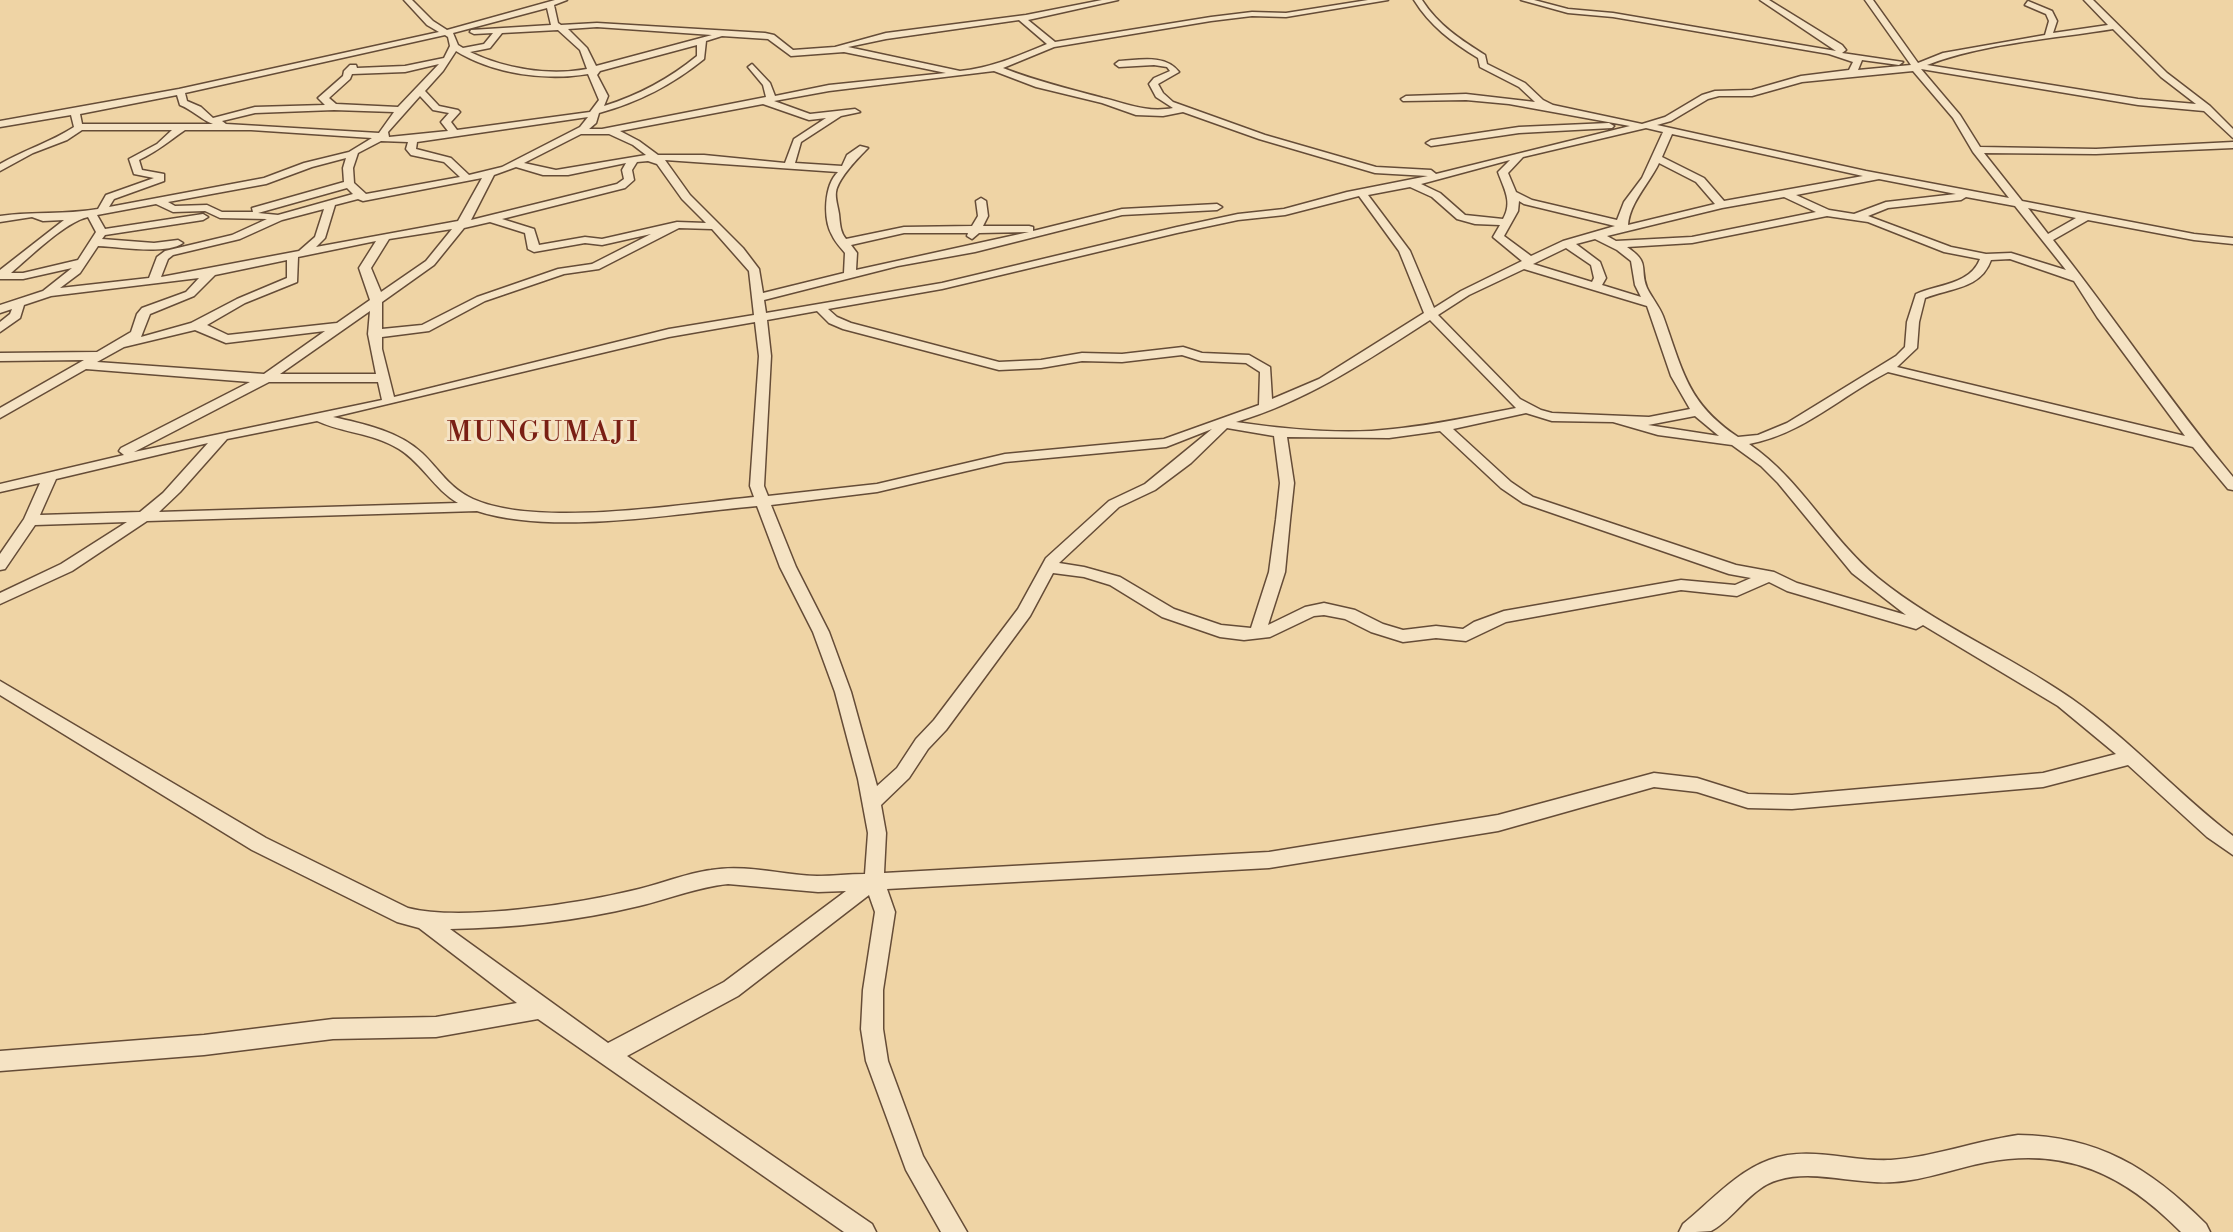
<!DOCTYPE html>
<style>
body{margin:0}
canvas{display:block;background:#efd4a5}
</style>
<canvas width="2233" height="1232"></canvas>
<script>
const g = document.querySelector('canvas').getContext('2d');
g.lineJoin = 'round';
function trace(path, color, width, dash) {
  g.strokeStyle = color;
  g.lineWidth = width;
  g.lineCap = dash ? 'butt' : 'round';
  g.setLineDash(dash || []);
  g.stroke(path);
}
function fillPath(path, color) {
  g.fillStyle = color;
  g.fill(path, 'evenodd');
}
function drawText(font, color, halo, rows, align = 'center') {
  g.font = font + ' "Libre Bodoni",serif';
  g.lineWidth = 6;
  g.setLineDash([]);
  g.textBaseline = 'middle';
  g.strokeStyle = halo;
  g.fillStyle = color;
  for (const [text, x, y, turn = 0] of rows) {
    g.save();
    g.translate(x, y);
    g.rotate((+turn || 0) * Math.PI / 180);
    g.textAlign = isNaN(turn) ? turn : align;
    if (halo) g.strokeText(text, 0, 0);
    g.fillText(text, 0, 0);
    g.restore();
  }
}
const street = new Path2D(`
 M 404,0 L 412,0 L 433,21 L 447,30 L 555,0 L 567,0 L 554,5 L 558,23 L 561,25 L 597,23 L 765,33 L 774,35 L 793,50 L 835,47 L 886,33 L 1026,15 L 1102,0 L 1118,0 L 1028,20 L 1055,42 L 1211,17 L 1252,12 L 1286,13 L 1368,0 L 1388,0 L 1286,17 L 1252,16 L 1211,21 L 1054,47 L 1003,68 C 1036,81 1069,89 1103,98 C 1128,104 1147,113 1173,108 L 1156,97 L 1149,84 L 1154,78 L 1170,71 L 1167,67 L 1154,65 L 1119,67 L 1115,64 L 1119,61 C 1139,60 1166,54 1179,72 L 1158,84 L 1163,93 L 1173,102 L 1265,135 L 1376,167 L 1431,170 L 1436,174 L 1630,126 L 1509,104 L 1466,100 L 1403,101 L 1401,99 L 1406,96 L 1466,94 L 1535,102 L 1519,87 L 1480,67 L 1478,58 C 1452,42 1430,26 1414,0 L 1422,0 C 1438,25 1461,40 1485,55 L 1487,64 L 1525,83 L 1543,100 L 1553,105 L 1642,124 L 1665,117 L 1702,95 L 1715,91 L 1752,90 L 1801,76 L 1849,70 L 1853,62 L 1829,54 L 1613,17 L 1568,13 L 1521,0 L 1534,0 L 1568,9 L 1613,13 L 1836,51 L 1760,0 L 1769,0 L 1842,45 L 1846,50 L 1842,53 L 1903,62 L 1899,65 L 1862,60 L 1858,70 L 1911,65 L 1865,0 L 1873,0 L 1918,63 L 1943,53 L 2045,35 L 2049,21 L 2046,14 L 2025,5 L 2028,1 L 2052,11 L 2057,21 L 2053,33 L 2108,25 L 2084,0 L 2093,0 L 2167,73 L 2210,106 L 2233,129 L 2233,138 L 2204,111 L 2138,105 L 1921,69 L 1960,115 L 1980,147 L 2096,149 L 2233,142 L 2233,148 L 2096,154 L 1984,153 L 2022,201 L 2194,234 L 2233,238 L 2233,244 L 2194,240 L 2088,220 L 2053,240 C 2115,318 2169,401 2233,477 L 2233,490 L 2228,489 L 2193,447 L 1888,372 C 1841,396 1803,434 1749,444 C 1802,480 1829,538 1878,578 C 1937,626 2009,655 2072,699 C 2130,740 2177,793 2233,836 L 2233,855 L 2207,837 L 2128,765 L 2043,787 L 1792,809 L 1748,808 L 1697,792 L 1654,787 L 1498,831 L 1269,868 L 887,889 L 895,912 L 883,990 L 883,1029 L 888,1061 L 923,1156 L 967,1232 L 941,1232 L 906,1170 L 866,1061 L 861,1029 L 863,990 L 875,912 L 869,895 L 738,996 L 627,1056 L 872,1224 L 876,1232 L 844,1232 L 538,1019 L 436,1037 L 333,1039 L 204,1055 L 0,1071 L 0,1051 L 204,1035 L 333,1019 L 436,1017 L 517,1003 L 419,928 L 397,922 L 252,850 L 0,695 L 0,681 L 266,838 L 408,908 C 462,922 583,903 639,889 C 663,883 687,873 711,870 C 746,864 782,875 817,876 C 833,876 849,874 865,874 L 868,833 L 858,779 L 835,692 L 813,632 L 780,567 L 757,506 C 677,513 554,536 477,511 L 147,521 L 72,571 L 0,604 L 0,593 L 61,564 L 127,522 L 35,525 L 5,569 L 0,570 L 0,554 L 24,519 L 40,483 L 0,492 L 0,484 L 124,455 L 119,451 L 121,448 L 250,382 L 86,369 L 0,418 L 0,408 L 84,360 L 0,361 L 0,353 L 97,352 L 131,332 L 137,314 L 142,308 L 186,292 L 199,278 L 51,296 L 24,305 L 20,318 L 0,332 L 0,322 L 10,314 L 12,309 L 0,313 L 0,305 L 43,291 L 72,268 L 23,279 L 0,279 L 0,270 L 64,220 L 43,221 L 32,217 L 0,222 L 0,216 C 33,211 64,215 98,209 L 106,195 L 154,178 L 134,174 L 129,159 L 157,144 L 172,130 L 82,130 L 67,140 L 33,153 L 0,171 L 0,164 C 24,150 51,142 74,127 L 71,115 L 0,127 L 0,121 L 179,89 L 439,32 L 427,25 ZM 547,8 L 551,25 L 471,30 L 470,32 L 474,34 L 493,33 L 484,44 L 463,48 L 458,45 L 453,33 ZM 1019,20 L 1047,44 C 1018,56 991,68 960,71 L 848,47 L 886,39 ZM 597,27 L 712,35 L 596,66 L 587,48 L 568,29 ZM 2113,29 L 2161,77 L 2196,104 L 2138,99 L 1927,65 C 1985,43 2052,39 2113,29 ZM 558,30 L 580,50 L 587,69 C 548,76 506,69 470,52 L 490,48 L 502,33 ZM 445,35 L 448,37 L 450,46 L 444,58 L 405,66 L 357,68 L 356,65 L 350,65 L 344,71 L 343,76 L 318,98 L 325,105 L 255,107 L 213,118 L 201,107 L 187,101 L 185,93 ZM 722,36 L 768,39 L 791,56 L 844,52 L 946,73 L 829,85 L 775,96 L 770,83 L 752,64 L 748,67 L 763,85 L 766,97 L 602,129 L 589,129 L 596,123 L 599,113 C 639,102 672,85 704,59 L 706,41 ZM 697,45 L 697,56 C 669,79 639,95 604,106 L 608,96 L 597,75 L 600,71 ZM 456,51 C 493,74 545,81 588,74 L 599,100 L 590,112 L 457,130 L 451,122 L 460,112 L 458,110 L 439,106 L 425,91 L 443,71 ZM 439,64 L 398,107 L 336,104 L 329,98 L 350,79 L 352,74 L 405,72 ZM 994,71 L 1036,87 L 1102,103 L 1136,115 L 1163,116 L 1183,112 L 1259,139 L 1375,173 L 1428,176 L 1347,192 L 1284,209 L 1238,214 L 1177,227 L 942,283 L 766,313 L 764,300 L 898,266 L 975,252 L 1122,215 L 1217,210 L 1222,207 L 1217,204 L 1122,209 L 1033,231 L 1033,227 L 1029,226 L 983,226 L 988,216 L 986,201 L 981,198 L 976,201 L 978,216 L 972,226 L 904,227 L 846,239 C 840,232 840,223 839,214 C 838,207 835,198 836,192 C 838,178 859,157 868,148 L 860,146 L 847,155 L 842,166 L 795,163 L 801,142 L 841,116 L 860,112 L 855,109 L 810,114 L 774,101 L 829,91 ZM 1913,71 L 1953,118 L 1973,152 L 2009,198 L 1866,171 L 1657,125 L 1671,121 L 1708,99 L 1719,96 L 1752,96 L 1802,82 ZM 177,95 L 180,105 C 193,110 200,119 213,124 L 82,124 L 80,114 ZM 420,96 L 433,110 L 449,113 L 441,122 L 448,131 L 389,137 L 388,132 ZM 763,104 L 809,120 L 826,118 L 794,139 L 785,163 L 704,155 L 658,155 L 639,141 L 620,131 ZM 334,110 L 394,112 L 379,133 L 226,124 L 222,121 L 255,113 ZM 588,117 L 580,127 L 502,167 L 469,175 L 451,158 L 416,149 L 417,142 ZM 1646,128 L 1663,132 L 1642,178 L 1624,202 L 1617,220 L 1532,200 L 1516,192 L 1508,173 L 1523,157 ZM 185,130 L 251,130 L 372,138 L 349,152 L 304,163 L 264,178 L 109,207 L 114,199 L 164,181 L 164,174 L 142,170 L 139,160 C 158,151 169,141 185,130 ZM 581,134 L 609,134 L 633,145 L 646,155 L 556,170 L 524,163 ZM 1672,134 L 1863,176 L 1724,201 L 1704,178 L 1662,157 ZM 381,141 L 408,142 L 406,149 L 411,155 L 444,162 L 460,177 L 366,194 L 354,183 L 353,168 L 358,153 ZM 346,158 L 343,168 L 344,182 L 252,208 L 253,212 L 222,212 L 207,205 L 175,206 L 168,202 L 266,184 L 312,167 ZM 665,160 L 838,172 C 824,185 823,219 832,235 C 835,242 841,248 845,253 L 844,273 L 763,293 L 759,269 L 743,248 L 690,195 ZM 1510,160 L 1498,172 C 1504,189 1513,202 1503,219 L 1465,215 L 1440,193 L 1421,184 ZM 648,161 L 657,164 L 682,199 L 706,223 L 677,222 L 602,239 L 585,237 L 539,245 L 534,229 L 502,219 L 625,188 L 634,180 L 632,170 L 637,162 ZM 626,163 L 622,170 L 624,179 L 617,184 L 471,220 L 494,175 L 516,167 L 543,175 L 568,175 ZM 1659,163 L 1696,182 L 1715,204 L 1628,225 C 1630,202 1649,184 1659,163 ZM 482,178 L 458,221 L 316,247 L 325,238 L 335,205 L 358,199 L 363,201 ZM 1879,179 L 1956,194 L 1886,202 L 1854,214 L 1829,210 L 1796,195 ZM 1410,187 L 1432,197 L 1457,219 L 1475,224 L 1500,225 L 1493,237 L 1522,261 L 1461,291 L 1434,308 L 1410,251 L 1368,195 ZM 347,188 L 353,194 L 278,215 L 258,213 ZM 1359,196 L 1399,251 L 1424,313 L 1319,379 L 1272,399 L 1270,367 L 1249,355 L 1202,353 L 1183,347 L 1122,354 L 1082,353 L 1041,360 L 999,362 L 851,323 L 837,317 L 828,309 L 942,289 L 1177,233 L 1238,220 L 1285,215 ZM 1784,197 L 1816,212 L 1692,237 L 1616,241 L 1607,236 L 1722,208 ZM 1966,197 L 2015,206 L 2066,270 L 2011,253 L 1986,254 L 1951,247 L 1868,216 L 1888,208 L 1961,200 ZM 1519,201 L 1524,204 L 1615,226 L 1563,241 L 1531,256 L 1504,236 L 1518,211 ZM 156,204 L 173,212 L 205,211 L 220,218 L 267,219 L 232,235 L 165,251 L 157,257 L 149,278 L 60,288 L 80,273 L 98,246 C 120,247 166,255 183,243 L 178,240 L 154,243 L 102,239 L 105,235 L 203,220 L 208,217 L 203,214 L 105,229 L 97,215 ZM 2028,208 L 2076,218 L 2048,234 ZM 324,209 L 315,237 L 299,251 L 161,277 L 168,259 L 173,255 L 240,239 L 282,220 ZM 1827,216 L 1868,222 L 1944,252 L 1980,259 C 1970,285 1938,284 1916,294 L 1907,322 L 1905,347 L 1896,356 L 1787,423 L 1758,435 L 1738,437 C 1687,403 1683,371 1663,316 C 1659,306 1652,298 1647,288 C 1639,268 1651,263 1627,247 L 1692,243 ZM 88,217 L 96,232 L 78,260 L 23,273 L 11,273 C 30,257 65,222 88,217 ZM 490,222 L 525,233 L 528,249 L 534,252 L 585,243 L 602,245 L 651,234 L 592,264 L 558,269 L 477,297 L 422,325 L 382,329 L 382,302 L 434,265 L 464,228 ZM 679,228 L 712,229 L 749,271 L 754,315 L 669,329 L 394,397 L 382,349 L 382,337 L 429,331 L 485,301 L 564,274 L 599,269 ZM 452,229 L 426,261 L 381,292 L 371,268 L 389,239 ZM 1029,232 L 856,270 L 857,253 L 851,245 L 904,233 L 968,233 L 967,236 L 972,239 L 979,233 ZM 1595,239 L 1617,250 L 1631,261 L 1635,285 L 1641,297 L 1602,285 L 1606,278 L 1600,262 L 1576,244 ZM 376,241 L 359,268 L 370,300 L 337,323 L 228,335 L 207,325 L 245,303 L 297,282 L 298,257 ZM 1566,248 L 1591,265 L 1594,278 L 1592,282 L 1533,264 ZM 2010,259 L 2074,281 L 2097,317 L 2185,436 L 1897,367 L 1917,348 L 1919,322 L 1925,298 C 1950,288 1981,289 1991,260 ZM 287,260 L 287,278 L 237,299 L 191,323 L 141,337 L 150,314 L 194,296 L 215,275 ZM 1524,269 L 1647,306 L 1671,376 L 1690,409 L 1649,417 L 1552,413 L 1541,410 L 1520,399 L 1438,315 L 1469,295 ZM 370,311 L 368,334 L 376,374 L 280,374 ZM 817,311 L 829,323 L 843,329 L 999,370 L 1041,368 L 1082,361 L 1122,362 L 1182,355 L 1201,361 L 1246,363 L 1260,372 L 1259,405 L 1164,439 L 1005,454 L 877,484 L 768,496 L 764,486 L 771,356 L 767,320 ZM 1430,320 L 1516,408 C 1475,416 1434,425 1393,429 C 1345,435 1283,429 1236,422 C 1307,401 1368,360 1430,320 ZM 755,322 L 759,356 L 750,486 L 754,497 C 681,504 538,528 473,499 C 449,488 439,469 422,453 C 398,431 364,424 333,417 L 669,337 ZM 195,330 L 226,343 L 325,331 L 264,374 L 97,362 L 124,347 ZM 269,382 L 378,382 L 382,400 L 134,452 ZM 1526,413 L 1552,421 L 1613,422 L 1658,435 L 1732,445 L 1761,466 L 1778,483 L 1852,573 L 1906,615 L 1797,583 L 1774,572 L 1736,565 L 1533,497 L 1511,482 L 1453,429 ZM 1695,416 L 1719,436 L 1648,425 ZM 317,421 C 343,433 373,433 399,449 C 422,463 434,489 458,503 L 159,512 L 180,492 L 227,439 ZM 1227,428 L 1274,436 L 1280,483 L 1276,520 L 1269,572 L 1251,628 L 1221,625 L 1174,609 L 1120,577 L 1084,567 L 1059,563 L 1119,507 L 1155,490 L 1191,463 ZM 1212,429 L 1145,484 L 1109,501 L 1046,558 L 1018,609 L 934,720 L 916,739 L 897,768 L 877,786 L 851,692 L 829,632 L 796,567 L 771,505 L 877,492 L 1005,462 L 1166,447 ZM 1440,431 L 1501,488 L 1523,503 L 1729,574 L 1751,578 L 1735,585 L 1681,580 L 1504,611 L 1474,622 L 1463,629 L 1436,626 L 1403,630 L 1383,624 L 1355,610 L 1324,603 L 1305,607 L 1268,625 L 1285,572 L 1290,520 L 1294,483 L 1287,437 L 1389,438 ZM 208,443 L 163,493 L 140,512 L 40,515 L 56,479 ZM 1053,573 L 1084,577 L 1110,585 L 1162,617 L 1220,637 L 1244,640 L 1270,637 L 1314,616 L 1324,615 L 1345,619 L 1371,632 L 1403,642 L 1436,638 L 1466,641 L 1506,622 L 1681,590 L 1737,596 L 1769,582 L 1787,591 L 1916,629 L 1923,625 L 2058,706 L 2116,754 L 2043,773 L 1792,795 L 1748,794 L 1697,778 L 1654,773 L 1498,815 L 1269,852 L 884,873 L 886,833 L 881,805 L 909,778 L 928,749 L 946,730 L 1030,616 ZM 728,884 L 818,892 L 846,891 L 724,982 L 608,1043 L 450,929 C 513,928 577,921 639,906 C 669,899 697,887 728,884 Z
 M 1609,123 L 1614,126 L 1612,128 L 1519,133 L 1431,146 L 1426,143 L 1431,140 L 1519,127 Z
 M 2018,1135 C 2098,1136 2150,1168 2206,1224 L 2210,1232 L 2181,1232 C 2125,1175 2068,1147 1987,1162 C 1955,1168 1926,1180 1894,1182 C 1855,1185 1815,1169 1778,1180 C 1751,1187 1733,1220 1711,1231 C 1703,1232 1688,1232 1679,1232 L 1683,1224 C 1710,1202 1736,1172 1769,1160 C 1808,1145 1850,1162 1891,1160 C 1934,1157 1975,1141 2018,1135 Z`);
const quarterNames = [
 ["MUNGUMAJI",543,434]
];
trace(street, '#654c37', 3);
fillPath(street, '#f5e3c4');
g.letterSpacing = '2px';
drawText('28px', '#7a1f14', '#f5e3c4', quarterNames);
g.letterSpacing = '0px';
</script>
